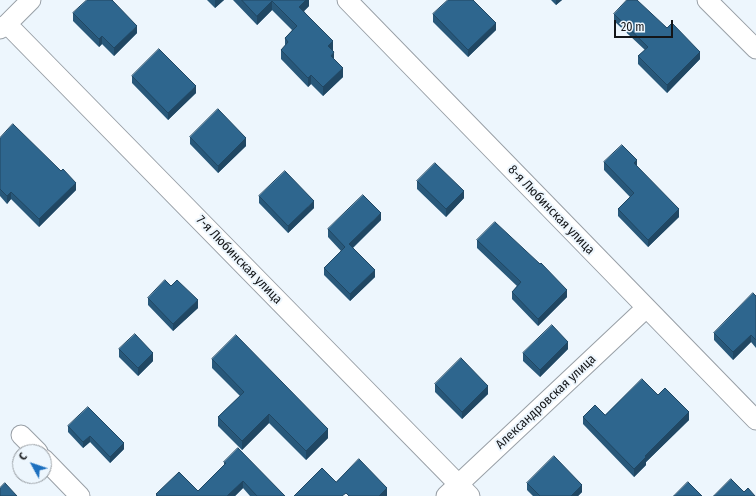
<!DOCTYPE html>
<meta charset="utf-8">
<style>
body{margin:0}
#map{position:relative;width:756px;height:496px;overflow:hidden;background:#edf6fd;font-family:"Fira Sans Condensed",sans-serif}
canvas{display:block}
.north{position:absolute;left:12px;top:444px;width:40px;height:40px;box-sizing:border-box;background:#edf6fd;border:1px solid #969ca1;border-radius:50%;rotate:310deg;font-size:11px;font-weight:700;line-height:16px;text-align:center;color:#131518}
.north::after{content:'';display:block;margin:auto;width:14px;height:18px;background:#1d70bf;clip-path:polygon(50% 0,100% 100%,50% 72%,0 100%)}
.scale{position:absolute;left:614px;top:20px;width:59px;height:18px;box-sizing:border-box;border:2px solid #131518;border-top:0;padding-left:5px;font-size:12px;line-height:14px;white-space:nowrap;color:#131518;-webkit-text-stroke:3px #edf6fd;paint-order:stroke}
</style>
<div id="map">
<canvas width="756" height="496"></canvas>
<div class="north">С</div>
<div class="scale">20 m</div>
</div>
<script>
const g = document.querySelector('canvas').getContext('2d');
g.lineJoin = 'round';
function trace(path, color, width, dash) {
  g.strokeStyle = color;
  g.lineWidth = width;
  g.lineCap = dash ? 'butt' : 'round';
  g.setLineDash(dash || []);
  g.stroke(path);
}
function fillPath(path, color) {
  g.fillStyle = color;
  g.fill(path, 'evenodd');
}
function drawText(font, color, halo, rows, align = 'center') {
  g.font = font + ' "Fira Sans Condensed",sans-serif';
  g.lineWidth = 4;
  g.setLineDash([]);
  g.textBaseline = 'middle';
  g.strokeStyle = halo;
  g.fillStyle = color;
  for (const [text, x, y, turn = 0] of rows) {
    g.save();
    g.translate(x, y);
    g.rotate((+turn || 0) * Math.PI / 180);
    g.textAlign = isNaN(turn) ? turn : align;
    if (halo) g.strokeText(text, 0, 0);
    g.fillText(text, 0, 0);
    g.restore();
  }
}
const minor = new Path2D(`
 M 347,0 L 756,420
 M 707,0 L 756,49
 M 7,24 L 470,496
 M 0,29 L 7,24 L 31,0
 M 21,435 L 38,452
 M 44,459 L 80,496
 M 446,496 L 646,308`);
const wall = new Path2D(`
 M 207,0 L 224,0 L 215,8 Z
 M 233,0 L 309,0 L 309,6 L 304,11 L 333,50 L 332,51 L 334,59 L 343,77 L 323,96 L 311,84 L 308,87 L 281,59 L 281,50 L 285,46 L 285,38 L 292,30 L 272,10 L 257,25 Z
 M 551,0 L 562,0 L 556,5 Z
 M 73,13 L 137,33 L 114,56 L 102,44 L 99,47 L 73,21 Z
 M 433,14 L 496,30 L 468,57 L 433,22 Z
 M 614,14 L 667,28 L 700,59 L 667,93 L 638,64 L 638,56 L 645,50 L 614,21 Z
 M 132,76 L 196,93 L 168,120 L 132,83 Z
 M 190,137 L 246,146 L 218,173 L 190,144 Z
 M 0,138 L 76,190 L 39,227 L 11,199 L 7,204 L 0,196 Z
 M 604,162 L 637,166 L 679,217 L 648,247 L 618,216 L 618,209 L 630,197 L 604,170 Z
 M 417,181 L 464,198 L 446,217 L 417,189 Z
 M 259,196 L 314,208 L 288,233 L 259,203 Z
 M 381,220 L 353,248 L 375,277 L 350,301 L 324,275 L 324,268 L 341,251 L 328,237 L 328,229 Z
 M 477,240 L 567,297 L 538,326 L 512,299 L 512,292 L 517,286 L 477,248 Z
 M 171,286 L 198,308 L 173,331 L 148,305 L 148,298 Z
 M 756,296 L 756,348 L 751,342 L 733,360 L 714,340 L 714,333 Z
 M 119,349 L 153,361 L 138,376 L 119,357 Z
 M 568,349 L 540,377 L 523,361 L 523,353 Z
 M 212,359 L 328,438 L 306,460 L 269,423 L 242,450 L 218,426 L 218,417 L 240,396 L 212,368 Z
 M 435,384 L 488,394 L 462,419 L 435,392 Z
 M 658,395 L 689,420 L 646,462 L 646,465 L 634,477 L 583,424 L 583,417 L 605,415 Z
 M 68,426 L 124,449 L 110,463 L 90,442 L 83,448 L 68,432 Z
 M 224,462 L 285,496 L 250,496 L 243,488 L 235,496 L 156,496 L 156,494 L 198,491 L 224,465 Z
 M 527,483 L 582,492 L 578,496 L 533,496 L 527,490 Z`);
const shadedWall = new Path2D(`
 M 215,0 L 224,0 L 215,8 Z
 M 306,0 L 309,0 L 309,6 L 299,16 L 299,7 Z
 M 556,0 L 562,0 L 556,5 Z
 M 272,1 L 272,10 L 257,25 L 257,16 Z
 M 496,23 L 496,30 L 468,57 L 468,50 Z
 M 137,26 L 137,33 L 114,56 L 114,48 Z
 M 102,36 L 102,44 L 99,47 L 99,39 Z
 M 333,41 L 333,50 L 328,55 L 328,46 Z
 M 334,52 L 334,61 L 331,56 Z
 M 700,52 L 700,59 L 667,93 L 667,85 Z
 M 343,68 L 343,77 L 323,96 L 323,87 Z
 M 311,75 L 311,84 L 308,87 L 308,78 Z
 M 196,86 L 196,93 L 168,120 L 168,113 Z
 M 246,138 L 246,146 L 218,173 L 218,166 Z
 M 637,160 L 637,168 L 634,163 Z
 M 76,183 L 76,190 L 39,227 L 39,219 Z
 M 464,191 L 464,198 L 446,217 L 446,209 Z
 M 11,192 L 11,199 L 7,204 L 7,196 Z
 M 314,201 L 314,208 L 288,233 L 288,226 Z
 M 679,209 L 679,217 L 648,247 L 648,240 Z
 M 381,213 L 381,220 L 349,251 L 349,244 Z
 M 375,270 L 375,277 L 350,301 L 350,294 Z
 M 567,290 L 567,297 L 538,326 L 538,319 Z
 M 198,300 L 198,308 L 173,331 L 173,324 Z
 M 751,335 L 751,342 L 733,360 L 733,352 Z
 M 568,342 L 568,349 L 540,377 L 540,370 Z
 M 153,353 L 153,361 L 138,376 L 138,368 Z
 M 488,386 L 488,394 L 462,419 L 462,412 Z
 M 689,412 L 689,420 L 646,462 L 646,465 L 634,477 L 634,469 L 645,456 Z
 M 269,414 L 269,423 L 242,450 L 242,441 Z
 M 328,429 L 328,438 L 306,460 L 306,451 Z
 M 90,436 L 90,442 L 83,448 L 83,442 Z
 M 124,443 L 124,449 L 110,463 L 110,457 Z
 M 243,481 L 243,488 L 235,496 L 227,496 Z
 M 582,485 L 582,492 L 578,496 L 571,496 Z
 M 387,488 L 387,496 L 379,496 Z`);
const building = new Path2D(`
 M 87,0 L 112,0 L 137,26 L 114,48 L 102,36 L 99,39 L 73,13 Z
 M 242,0 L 306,0 L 299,7 L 333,41 L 328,46 L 334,52 L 331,56 L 343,68 L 323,87 L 311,75 L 308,78 L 281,50 L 288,42 L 285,38 L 297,26 L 272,1 L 257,16 Z
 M 448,0 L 473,0 L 496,23 L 468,50 L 433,14 Z
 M 627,0 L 637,0 L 667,28 L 672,23 L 700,52 L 667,85 L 638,56 L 648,47 L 614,14 Z
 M 159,49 L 196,86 L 168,113 L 132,76 Z
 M 218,109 L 246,138 L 218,166 L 190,137 Z
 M 13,124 L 61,171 L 63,169 L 76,183 L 39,219 L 11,192 L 7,196 L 0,189 L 0,138 Z
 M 622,145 L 637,160 L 634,163 L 679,209 L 648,240 L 618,209 L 634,193 L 604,162 Z
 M 435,163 L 464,191 L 446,209 L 417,181 Z
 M 285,171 L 314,201 L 288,226 L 259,196 Z
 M 363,195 L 381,213 L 349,244 L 375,270 L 350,294 L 324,268 L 345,247 L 328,229 Z
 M 495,222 L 540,264 L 541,263 L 567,290 L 538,319 L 512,292 L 521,282 L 477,240 Z
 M 165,280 L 171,286 L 177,280 L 198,300 L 173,324 L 148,298 Z
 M 753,293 L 756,296 L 756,340 L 751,335 L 733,352 L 714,333 Z
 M 552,325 L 568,342 L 540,370 L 523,353 Z
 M 135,334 L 153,353 L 138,368 L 119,349 Z
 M 236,335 L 328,429 L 306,451 L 269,414 L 242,441 L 218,417 L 244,392 L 212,359 Z
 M 461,358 L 488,386 L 462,412 L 435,384 Z
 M 642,379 L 658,395 L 665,388 L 689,412 L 645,456 L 646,457 L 634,469 L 583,417 L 595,405 L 605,415 Z
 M 88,407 L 124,443 L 110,457 L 90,436 L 83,442 L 68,426 Z
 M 238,448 L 285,496 L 257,496 L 243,481 L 227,496 L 158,496 L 156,494 L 179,472 L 198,491 L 226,463 L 224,462 Z
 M 554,456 L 582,485 L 571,496 L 540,496 L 527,483 Z
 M 359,459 L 387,488 L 379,496 L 349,496 L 346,493 L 342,496 L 294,496 L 322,468 L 336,482 Z
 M 731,479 L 744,492 L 748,488 L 755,496 L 714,496 Z
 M 688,482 L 702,496 L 674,496 Z
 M 5,483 L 17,496 L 0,496 L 0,488 Z`);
const streetNames = [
 ["8-я Любинская улица",551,210,46],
 ["7-я Любинская улица",239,260,46],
 ["Александровская улица",546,402,-43]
];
trace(minor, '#989fa6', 21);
trace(minor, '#fff', 19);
fillPath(wall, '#28587a');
fillPath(shadedWall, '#204763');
fillPath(building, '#2e668e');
trace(building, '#204763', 1);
drawText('13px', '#131518', '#edf6fd', streetNames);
</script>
